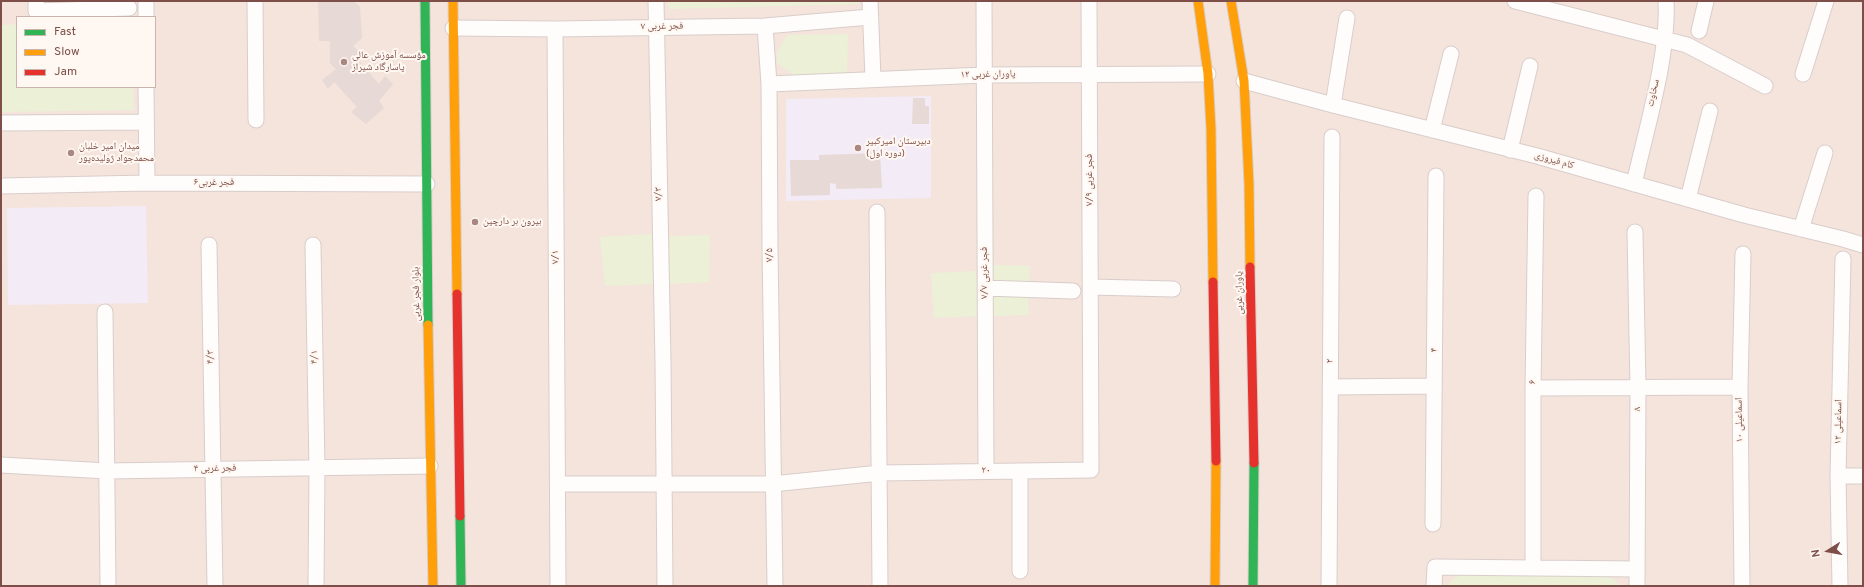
<!DOCTYPE html>
<meta charset="utf-8">
<style>
body{margin:0}
#map{position:relative;width:1864px;height:587px;overflow:hidden;background:#faf2ee;font-family:Overpass,sans-serif}
canvas{display:block}
.frame{position:absolute;inset:0;border:2px solid #7d4f48;pointer-events:none}
.legend{position:absolute;left:16px;top:16px;width:140px;height:72px;box-sizing:border-box;background:#fff7f1;border:1px solid #cbb4ad;margin:0;padding:5px 7px;list-style:none;font-size:12px;color:#7d4f48}
.legend li{display:flex;align-items:center;gap:8px;height:20px}
.legend b{width:20px;border:1px solid #cbb4ad}
.north{position:absolute;left:1808px;top:531px;width:40px;height:40px;-webkit-text-stroke:3px #fff7f1;paint-order:stroke;rotate:259deg;font-size:11px;font-weight:700;line-height:16px;text-align:center;color:#7d4f48}
.north::after{content:'';display:block;margin:auto;width:14px;height:18px;background:#7d4f48;clip-path:polygon(50% 0,100% 100%,50% 72%,0 100%)}
</style>
<div id="map">
<canvas width="1864" height="587"></canvas>
<div class="frame"></div>
<ul class="legend">
<li><b style="height:5px;background:#30b455"></b>Fast</li>
<li><b style="height:5px;background:#ff9f0a"></b>Slow</li>
<li><b style="height:5px;background:#e5322d"></b>Jam</li>
</ul>
<div class="north">N</div>
</div>
<script>
const g = document.querySelector('canvas').getContext('2d');
g.lineJoin = 'round';
function fillPath(path, color) {
  g.fillStyle = color;
  g.fill(path, 'evenodd');
}
function trace(path, color, width, dash) {
  g.strokeStyle = color;
  g.lineWidth = width;
  g.lineCap = dash ? 'butt' : 'round';
  g.setLineDash(dash || []);
  g.stroke(path);
}
function drawText(font, color, halo, rows, align = 'center') {
  g.font = font + ' Overpass,"Noto Naskh Arabic",sans-serif';
  g.lineWidth = 4;
  g.setLineDash([]);
  g.textBaseline = 'middle';
  g.strokeStyle = halo;
  g.fillStyle = color;
  for (const [text, x, y, turn = 0] of rows) {
    g.save();
    g.translate(x, y);
    g.rotate((+turn || 0) * Math.PI / 180);
    g.textAlign = isNaN(turn) ? turn : align;
    if (halo) g.strokeText(text, 0, 0);
    g.fillText(text, 0, 0);
    g.restore();
  }
}
const residential = new Path2D(`
 M 1,1 L 1863,1 L 1863,586 L 1,586 ZM 17,17 L 155,17 L 155,87 L 17,87 Z`);
const education = new Path2D(`
 M 931,96 L 931,198 L 786,201 L 786,99 Z
 M 146,206 L 148,303 L 8,305 L 7,208 Z`);
const green = new Path2D(`
 M 668,1 L 859,1 L 859,4 L 669,9 Z
 M 17,24 L 17,87 L 133,87 L 134,110 L 1,112 L 1,25 Z
 M 848,34 L 847,73 L 793,75 L 777,63 L 777,52 L 787,35 Z
 M 652,234 L 654,284 L 605,286 L 600,237 Z
 M 710,235 L 709,282 L 669,284 L 668,236 Z
 M 990,265 L 1030,266 L 1029,285 L 990,284 Z
 M 976,271 L 978,316 L 934,318 L 931,273 Z
 M 1028,294 L 1029,315 L 991,316 L 991,295 Z
 M 1462,575 L 1599,575 C 1607,576 1615,578 1620,586 L 1447,586 L 1454,578 Z`);
const building = new Path2D(`
 M 354,1 L 360,7 L 362,38 L 353,46 L 363,55 L 359,61 L 379,84 L 385,76 L 393,84 L 379,101 L 384,108 L 366,124 L 351,112 L 357,107 L 334,82 L 328,89 L 322,80 L 336,69 L 330,63 L 330,41 L 319,41 L 318,2 Z
 M 913,98 L 925,98 L 925,106 L 929,106 L 929,124 L 912,124 Z
 M 880,153 L 882,188 L 836,189 L 836,184 L 830,183 L 830,195 L 791,196 L 790,160 L 819,160 L 819,155 Z`);
const street = new Path2D(`
 M 36,1 L 36,11 L 129,8
 M 146,1 L 146,17
 M 255,1 L 256,120
 M 656,1 L 663,362 L 665,586
 M 870,1 L 873,79
 M 984,1 L 986,471
 M 1515,1 L 1687,45 L 1765,86
 M 765,26 L 769,84 L 770,247 L 775,586
 M 453,28 L 555,29 L 765,26 L 870,17
 M 555,29 L 558,586
 M 1699,31 L 1706,1
 M 1803,74 L 1826,1
 M 1244,81 L 1333,105 L 1537,156 L 1744,215 L 1843,239 L 1863,245
 M 769,84 L 984,75 L 1208,74
 M 146,87 L 147,183
 M 1333,105 L 1347,18
 M 1,123 L 146,122
 M 1432,130 L 1451,54
 M 1510,150 L 1530,66
 M 1634,184 C 1646,129 1669,56 1666,1
 M 1,186 L 147,183 L 427,184
 M 1688,199 L 1710,111
 M 877,212 L 880,586
 M 1801,229 L 1825,153
 M 1635,232 L 1638,388 L 1637,586
 M 209,245 L 215,586
 M 313,245 L 317,469 L 316,586
 M 1091,287 L 1173,289
 M 985,288 L 1073,291
 M 105,312 L 108,586
 M 1330,387 L 1434,386
 M 1533,388 L 1740,387
 M 1,465 L 107,471 L 430,466
 M 1020,471 L 1020,571
 M 1838,476 L 1863,476
 M 558,484 L 772,484 L 880,473 L 1091,470 L 1089,1
 M 1433,524 L 1436,176
 M 1533,567 L 1533,388 L 1536,196
 M 1329,586 L 1332,137
 M 1434,586 L 1435,567 L 1637,569
 M 1742,586 L 1740,387 L 1743,254
 M 1840,586 L 1838,476 L 1843,259`);
const fast = new Path2D(`
 M 425,1 L 428,325
 M 460,516 L 461,586
 M 1253,586 L 1254,463`);
const slow = new Path2D(`
 M 453,1 L 457,294
 M 1198,1 L 1208,74 L 1211,129 L 1213,282
 M 1231,1 L 1244,81 L 1249,184 L 1250,267
 M 428,325 L 433,586
 M 1215,586 L 1216,461`);
const jam = new Path2D(`
 M 1250,267 L 1254,463
 M 1213,282 L 1216,461
 M 457,294 L 460,516`);
const markers = [
 [344,62,4,"#a98882"],
 [858,148,4,"#a98882"],
 [71,153,4,"#a98882"],
 [475,222,4,"#a98882"]
];
const streetNames = [
 ["۷ فجر غربی",662,27,-1],
 ["۱۲ یاوران غربی",988,75,-1],
 ["سخاوت",1654,93,-77],
 ["کام فیروزی",1554,161,16],
 ["۷/۹ فجر غربی",1090,180,-90],
 ["فجر غربی۶",214,183],
 ["۷/۳",659,194,-91],
 ["۷/۵",770,255,-91],
 ["۷/۱",556,257,-90],
 ["۷/۷ فجر غربی",985,273,-90],
 ["یاوران غربی",1240,293,-91],
 ["بلوار فجر غربی",417,294,-91],
 ["۴",1435,350,-90],
 ["۴/۳",211,357,-91],
 ["۴/۱",315,357,-91],
 ["۲",1330,361,-90],
 ["۶",1533,382,-89],
 ["۸",1638,409,-90],
 ["اسماعیلی ۱۰",1740,420,-91],
 ["اسماعیلی ۱۲",1839,422,-89],
 ["۴ فجر غربی",215,469,-1],
 ["۲۰",986,471,-1]
];
const poiNames = [
 ["مؤسسه آموزش عالی",352,56],
 ["پاسارگاد شیراز",352,68],
 ["دبیرستان امیرکبیر",866,142],
 ["(دوره اول)",866,154],
 ["میدان امیر خلبان",79,147],
 ["محمد‌جواد ژولیده‌پور",79,159],
 ["بیرون بر دارچین",483,222]
];
fillPath(residential, '#f4e4dc');
fillPath(education, '#f3ebf6');
fillPath(green, '#ebf0d7');
fillPath(building, '#e7d9d5');
trace(street, '#d9cdca', 17);
trace(fast, '#dbcecb', 11);
trace(slow, '#dbcecb', 11);
trace(jam, '#dbcecb', 11);
trace(street, '#fefdfc', 15);
trace(fast, '#30b455', 9);
trace(slow, '#ff9f0a', 9);
trace(jam, '#e5322d', 9);
for (const [x, y, r, color] of markers) {
  const dot = new Path2D();
  dot.arc(x, y, r, 0, 2 * Math.PI);
  g.fillStyle = color;
  g.fill(dot);
  trace(dot, '#fff7f1', 1.5);
}
drawText('10px', '#7d4f48', '#fff7f1', streetNames);
drawText('10px', '#7d4f48', '#fff7f1', poiNames, 'left');
</script>
